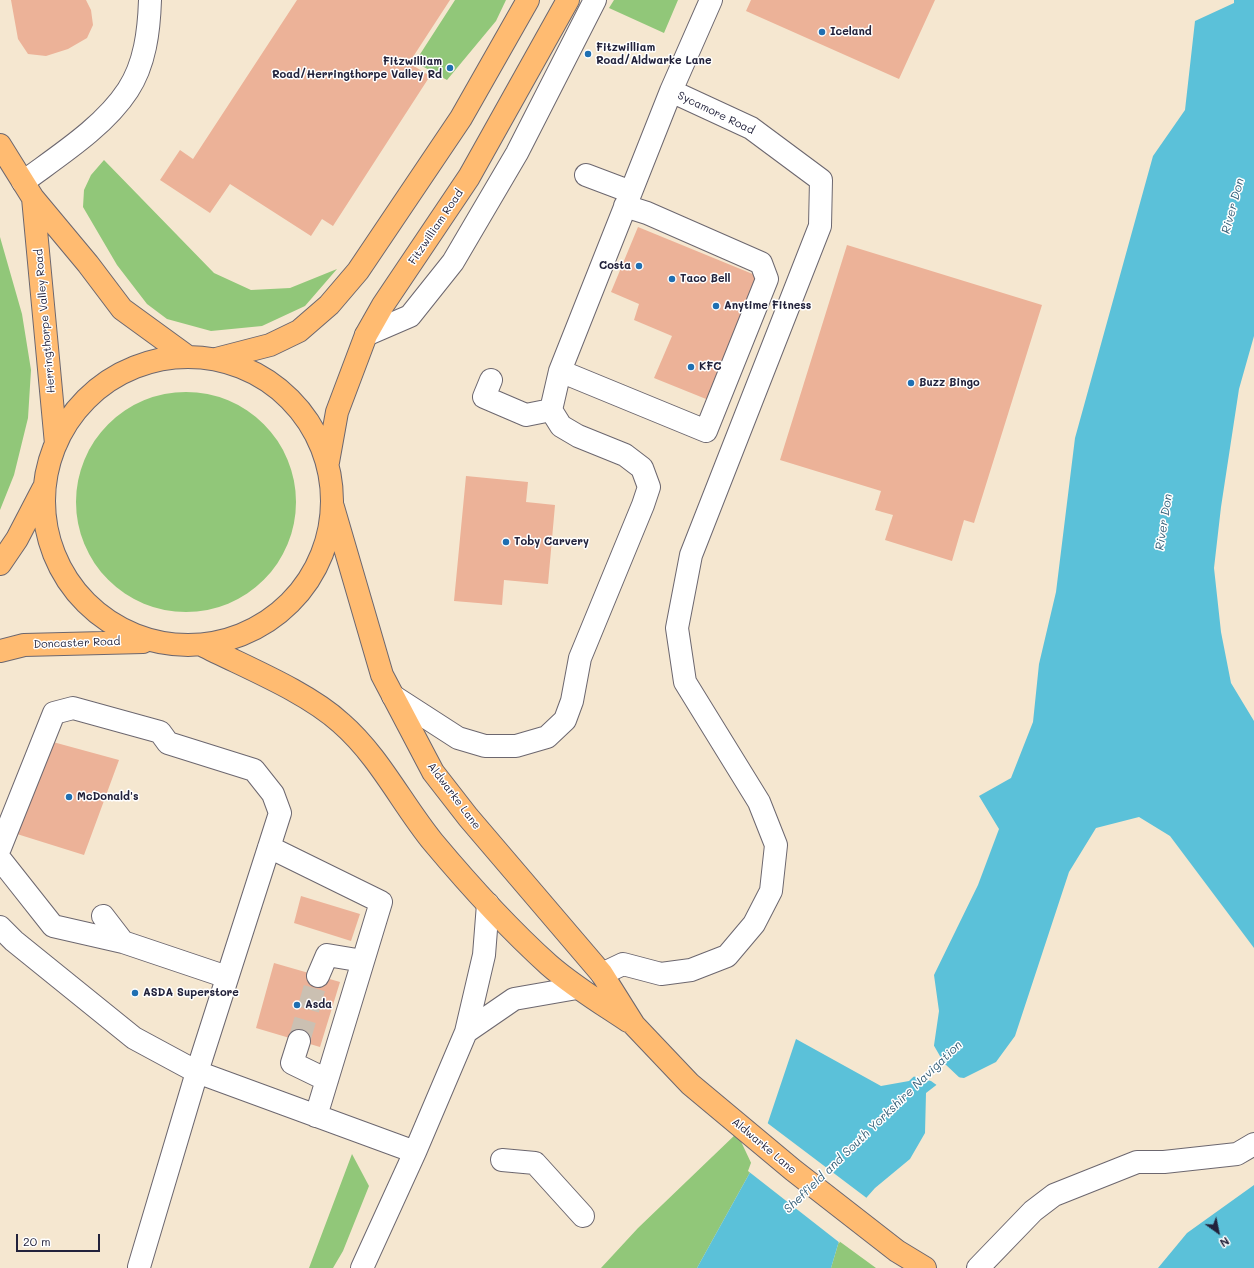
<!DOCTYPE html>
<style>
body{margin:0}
#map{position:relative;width:1254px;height:1268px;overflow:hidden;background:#f5e7d0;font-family:Mali,sans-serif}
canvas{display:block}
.north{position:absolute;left:1198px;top:1212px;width:40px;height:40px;-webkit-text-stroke:3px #fff;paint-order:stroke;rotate:147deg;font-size:11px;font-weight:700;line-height:16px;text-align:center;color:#22223b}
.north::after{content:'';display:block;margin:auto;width:14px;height:18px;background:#22223b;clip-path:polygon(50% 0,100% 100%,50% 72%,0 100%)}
.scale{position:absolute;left:16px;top:1234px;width:84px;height:18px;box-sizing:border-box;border:2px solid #22223b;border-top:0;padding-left:5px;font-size:12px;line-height:14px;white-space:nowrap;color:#22223b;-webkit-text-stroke:3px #fff;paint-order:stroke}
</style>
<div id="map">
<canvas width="1254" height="1268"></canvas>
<div class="north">N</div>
<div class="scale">20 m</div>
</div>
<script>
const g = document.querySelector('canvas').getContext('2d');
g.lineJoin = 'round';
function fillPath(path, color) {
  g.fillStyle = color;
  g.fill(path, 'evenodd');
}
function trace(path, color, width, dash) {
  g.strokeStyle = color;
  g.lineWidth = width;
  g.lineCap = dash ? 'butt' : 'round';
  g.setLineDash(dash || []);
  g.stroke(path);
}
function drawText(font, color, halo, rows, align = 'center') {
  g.font = font + ' Mali,sans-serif';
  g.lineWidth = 3;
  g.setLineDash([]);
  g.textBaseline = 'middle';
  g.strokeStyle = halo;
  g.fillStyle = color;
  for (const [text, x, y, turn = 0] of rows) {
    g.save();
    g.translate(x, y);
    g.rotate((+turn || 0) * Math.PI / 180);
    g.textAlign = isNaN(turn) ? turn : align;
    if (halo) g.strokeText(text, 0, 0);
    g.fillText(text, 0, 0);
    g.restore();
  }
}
const green = new Path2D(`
 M 455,0 L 506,0 L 496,21 L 447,80 L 415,62 Z
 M 614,0 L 678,0 L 664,33 L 609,8 Z
 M 104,160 L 214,273 L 251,290 L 290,288 L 337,269 L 305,306 L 262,326 L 211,331 L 167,319 L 147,304 L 117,265 L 83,207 L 84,190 L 91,175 Z
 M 0,237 L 22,314 L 31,370 L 28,418 L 14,475 L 0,510 Z
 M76 502a110 110 0 1 1 220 0a110 110 0 1 1-220 0Z
 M 737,1133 L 753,1167 L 697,1268 L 601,1268 L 638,1228 Z
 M 352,1154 L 369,1186 L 343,1251 L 333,1268 L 309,1268 Z
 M 839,1241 L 876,1268 L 831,1268 Z`);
const water = new Path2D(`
 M 1234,0 L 1254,0 L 1254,336 L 1239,389 L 1221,507 L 1214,568 L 1221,632 L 1231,683 L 1254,721 L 1254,948 L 1170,836 L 1139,817 L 1096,828 L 1069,872 L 1015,1036 L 996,1062 L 964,1078 L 948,1076 L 926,1093 L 925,1133 L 910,1159 L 875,1188 L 836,1232 L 839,1241 L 831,1268 L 697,1268 L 753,1167 L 796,1039 L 881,1086 L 909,1081 L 932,1059 L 939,1011 L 934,975 L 978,885 L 999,829 L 979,796 L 1011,778 L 1033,722 L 1039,664 L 1056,592 L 1075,438 L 1153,156 L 1185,110 L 1195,21 L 1234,3 Z
 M 1254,1185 L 1254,1268 L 1158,1268 L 1187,1233 Z`);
const pier = new Path2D(`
 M 933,1044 L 944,1063 L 962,1080 L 948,1078 L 938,1086 L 931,1081 L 912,1076 L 931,1058 Z
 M 766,1122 L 868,1199 L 838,1232 L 840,1243 L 748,1171 Z`);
const building = new Path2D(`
 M 11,0 L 86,0 L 91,10 L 93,25 L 87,38 L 68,49 L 46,56 L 28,54 L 18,39 Z
 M 297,0 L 450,0 L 409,63 L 430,76 L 333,226 L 322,219 L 311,236 L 230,184 L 210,213 L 160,180 L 180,150 L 193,159 Z
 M 751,0 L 935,0 L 899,79 L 746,11 Z
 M 638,227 L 760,277 L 711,401 L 654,378 L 672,336 L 634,320 L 639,304 L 611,292 Z
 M 847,245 L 1042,305 L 974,523 L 964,520 L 952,561 L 885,540 L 893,515 L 875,510 L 881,491 L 780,460 Z
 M 466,476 L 528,482 L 526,502 L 555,505 L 548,584 L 504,580 L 502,605 L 454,601 Z
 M 53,742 L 119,760 L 84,855 L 17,834 Z
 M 301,896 L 360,914 L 351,941 L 294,923 Z
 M 274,963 L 340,982 L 320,1047 L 256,1028 Z`);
const minorTunnel = new Path2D(`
 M 299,1041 L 318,976`);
const minor = new Path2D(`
 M 586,175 L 631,192
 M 23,182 C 58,156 104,127 128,90 C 145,64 149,31 150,0
 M 366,335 L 410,316 L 453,262 L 517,153 L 595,0
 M 560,371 L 706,431 L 767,279 L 761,263 L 647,213 L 625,206
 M 491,380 L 484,397 L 526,415 L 551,410
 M 393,696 L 458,738 L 485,746 L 516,746 L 547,737 L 565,720 L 572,701 L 580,658 L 643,505 L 649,487 L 642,468 L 625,455 L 578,436 L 561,426 L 551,410 L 560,371 L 671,91
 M 269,847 L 381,902 L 316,1116
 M 0,848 L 54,713 L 73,708 L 160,732 L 168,743 L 254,770 L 273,794 L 280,813 L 197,1072 L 139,1267
 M 0,859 L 53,926 L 123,942
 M 488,904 L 484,955 L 466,1032 L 514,999 L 577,988
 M 103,916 L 123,942 L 227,977
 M 0,927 L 14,941 L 134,1038 L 197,1072 L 415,1152
 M 602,974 L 623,964 L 661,974 L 691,970 L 727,956 L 754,924 L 771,891 L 776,845 L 759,802 L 685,682 L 677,628 L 691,555 L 820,226 L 821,180 L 751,128 L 671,91 L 711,0
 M 318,976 L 327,955 L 363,961
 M 299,1041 L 292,1063 L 327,1080
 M 502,1160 L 535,1163 L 583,1216
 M 362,1268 L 415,1152 L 466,1032
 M 978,1268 L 1033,1211 L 1054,1195 L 1137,1162 L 1164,1162 L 1237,1154 L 1254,1144`);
const major = new Path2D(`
 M 0,145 L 33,198 L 88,264 L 122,309 L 188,357
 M 33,198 L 56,444
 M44 501a144 144 0 1 1 288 0a144 144 0 1 1-288 0Z
 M 216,359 L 270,345 L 299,331 L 329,305 L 358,271 L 461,118 L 528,0
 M 328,462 L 337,412 L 366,335 L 383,305 L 469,177 L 568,0
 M 333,507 L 382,675 L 433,772 L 468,817 L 602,974 L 634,1025 L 690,1084 L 793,1170 L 897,1251 L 925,1268
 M 0,564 L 17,539 L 43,489
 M 202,645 C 245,667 306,691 341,723 C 379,756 402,804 433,842 C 469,885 508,928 549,965 C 573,986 601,1003 628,1021
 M 0,651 L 24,645 L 143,642`);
const markers = [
 [822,32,4,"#1f6fb2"],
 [588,54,4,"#1f6fb2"],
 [450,68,4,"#1f6fb2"],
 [639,266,4,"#1f6fb2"],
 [672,279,4,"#1f6fb2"],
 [716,306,4,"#1f6fb2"],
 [691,367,4,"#1f6fb2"],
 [911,383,4,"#1f6fb2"],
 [506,542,4,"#1f6fb2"],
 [69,797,4,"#1f6fb2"],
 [135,993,4,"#1f6fb2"],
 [297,1005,4,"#1f6fb2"]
];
const poiNames = [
 ["Iceland",830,32],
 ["Fitzwilliam",596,48],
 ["Road/Aldwarke Lane",596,61],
 ["Fitzwilliam",442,62,"right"],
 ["Road/Herringthorpe Valley Rd",442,75,"right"],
 ["Costa",631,266,"right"],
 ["Taco Bell",680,279],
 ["Anytime Fitness",724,306],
 ["KFC",699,367],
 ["Buzz Bingo",919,383],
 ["Toby Carvery",514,542],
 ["McDonald's",77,797],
 ["ASDA Superstore",143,993],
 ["Asda",305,1005]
];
const streetNames = [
 ["Sycamore Road",716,113,26],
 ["Fitzwilliam Road",436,227,-56],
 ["Herringthorpe Valley Road",45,321,-95],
 ["Doncaster Road",77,643,-2],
 ["Aldwarke Lane",454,796,53],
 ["Aldwarke Lane",764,1146,40]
];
const waterNames = [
 ["River Don",1233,206,-75],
 ["River Don",1164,522,-81],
 ["Sheffield and South Yorkshire Navigation",873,1127,-44]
];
fillPath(green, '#91c779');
fillPath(water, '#5bc1d9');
fillPath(pier, '#f5e7d0');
fillPath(building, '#ecb298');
trace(minorTunnel, '#cbc0b2', 22, [22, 11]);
trace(minor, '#6c676f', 24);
trace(major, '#6c676f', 24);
trace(minor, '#fff', 22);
trace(major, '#ffbb71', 22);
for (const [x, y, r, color] of markers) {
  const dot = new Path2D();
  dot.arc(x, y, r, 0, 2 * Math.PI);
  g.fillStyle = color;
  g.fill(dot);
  trace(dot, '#fff', 1.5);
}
drawText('bold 11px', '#22223b', '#fff', poiNames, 'left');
drawText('11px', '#22223b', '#fff', streetNames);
drawText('italic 12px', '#39627a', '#fff', waterNames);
</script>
